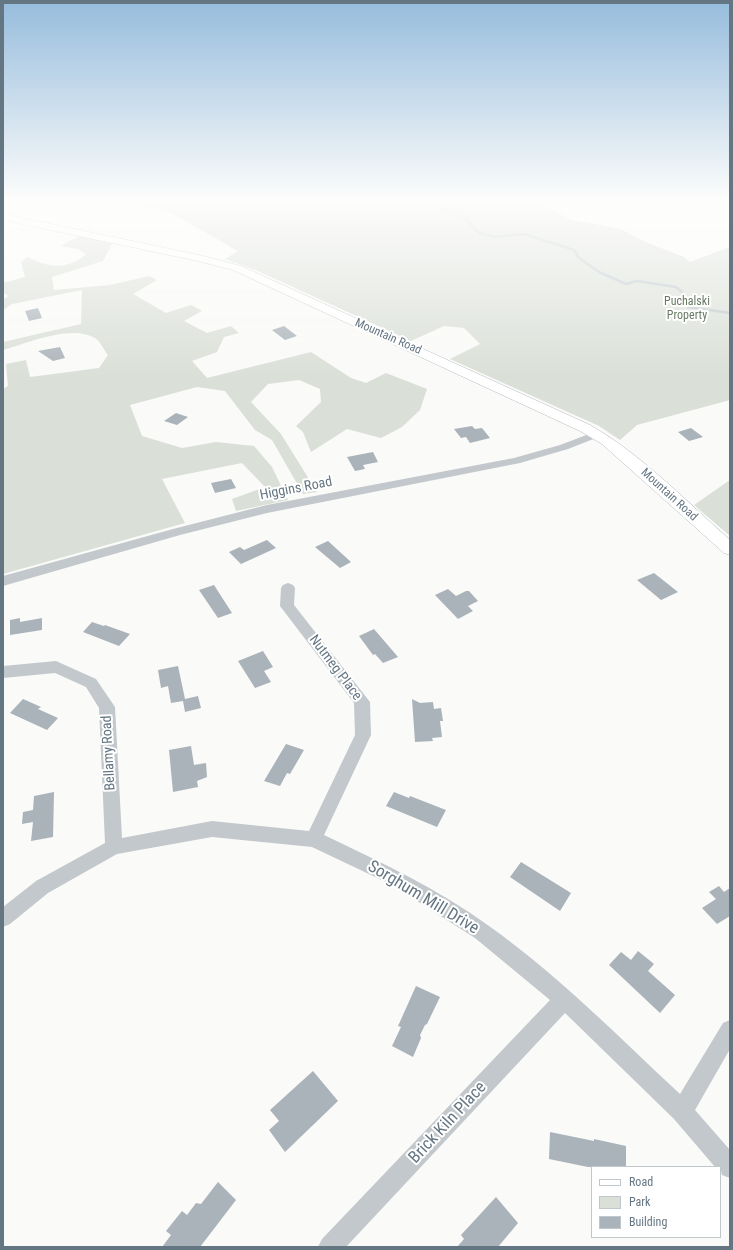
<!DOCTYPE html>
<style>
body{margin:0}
#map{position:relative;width:733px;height:1250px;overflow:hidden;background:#fafaf8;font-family:"Roboto Condensed",sans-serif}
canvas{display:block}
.frame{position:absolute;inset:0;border:4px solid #657683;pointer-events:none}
.legend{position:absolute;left:591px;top:1166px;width:130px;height:72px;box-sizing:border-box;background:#fff;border:1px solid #c1c8cd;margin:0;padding:5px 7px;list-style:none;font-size:12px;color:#657683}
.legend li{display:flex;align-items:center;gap:8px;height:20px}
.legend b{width:20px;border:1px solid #c1c8cd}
</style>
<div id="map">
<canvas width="733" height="1250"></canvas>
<div class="frame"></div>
<ul class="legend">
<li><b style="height:5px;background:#fff"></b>Road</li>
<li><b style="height:11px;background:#dadfd7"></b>Park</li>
<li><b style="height:11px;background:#aab3b9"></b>Building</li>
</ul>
</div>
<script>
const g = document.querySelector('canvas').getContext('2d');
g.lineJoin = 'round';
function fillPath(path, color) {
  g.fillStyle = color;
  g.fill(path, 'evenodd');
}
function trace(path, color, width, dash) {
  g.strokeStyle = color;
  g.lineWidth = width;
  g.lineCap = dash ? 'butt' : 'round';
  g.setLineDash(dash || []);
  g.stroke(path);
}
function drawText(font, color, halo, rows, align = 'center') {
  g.font = font + ' "Roboto Condensed",sans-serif';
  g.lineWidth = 4;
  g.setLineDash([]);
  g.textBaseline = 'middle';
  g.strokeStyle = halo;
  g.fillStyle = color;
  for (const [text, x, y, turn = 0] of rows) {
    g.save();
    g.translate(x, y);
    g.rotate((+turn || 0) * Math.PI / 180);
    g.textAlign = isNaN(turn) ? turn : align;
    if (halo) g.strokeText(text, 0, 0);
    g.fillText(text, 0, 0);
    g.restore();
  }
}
const green = new Path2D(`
 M 126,203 L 532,203 L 542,205 L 572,220 L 621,229 L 643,241 L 684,257 L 690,262 L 730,247 L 730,400 L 637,425 L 620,440 L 599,426 L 450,359 L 480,344 L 464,328 L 444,326 L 411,341 L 258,271 L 225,259 L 238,251 L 167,211 Z
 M 79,236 L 113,242 L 103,261 L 52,277 L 54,290 L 110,285 L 149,276 L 157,280 L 133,294 L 166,313 L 191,305 L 202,311 L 184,321 L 207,333 L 231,326 L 239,333 L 224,337 L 217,352 L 192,361 L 207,378 L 311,352 L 351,378 L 366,383 L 386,373 L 427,389 L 420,410 L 402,427 L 381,438 L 347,429 L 311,452 L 303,432 L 296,426 L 321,402 L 320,389 L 299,380 L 268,384 L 251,402 L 281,434 L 317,492 L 303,494 L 272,440 L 255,430 L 225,391 L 197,387 L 130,405 L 142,436 L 182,448 L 216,442 L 254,446 L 272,467 L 288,500 L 236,511 L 232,499 L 265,487 L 242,463 L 162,479 L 185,523 L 3,574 L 3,389 L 8,386 L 6,364 L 26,360 L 30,377 L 99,368 L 108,355 C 104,350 100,341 95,338 C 71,324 28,343 3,350 L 3,342 L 81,324 L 82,290 L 12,304 L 3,310 L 3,300 L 8,296 L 3,292 L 3,283 L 25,277 L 21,262 L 28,257 C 46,268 70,270 86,254 L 77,249 L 61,246 Z
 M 730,480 L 730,536 L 694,505 Z`);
const stream = new Path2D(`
 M 425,202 L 465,218 L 479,233 L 495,237 L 524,234 L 574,250 L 579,258 L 599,272 L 626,284 L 637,281 L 676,287 L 682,292 L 688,307 L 730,313`);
const building = new Path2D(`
 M 38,308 L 42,318 L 29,321 L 25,311 Z
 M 284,326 L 297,336 L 285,340 L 272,330 Z
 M 60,347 L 65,358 L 53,361 L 38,351 Z
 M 176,413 L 188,417 L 177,425 L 164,421 Z
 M 472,426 L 475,429 L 482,428 L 490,438 L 470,443 L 466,437 L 461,438 L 454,429 Z
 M 691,428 L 703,437 L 689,441 L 678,432 Z
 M 373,452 L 378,462 L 363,465 L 365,469 L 355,471 L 347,457 Z
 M 231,479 L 236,488 L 215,493 L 211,483 Z
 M 267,540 L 276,548 L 241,564 L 229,552 L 240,547 L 244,550 Z
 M 328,541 L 351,562 L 340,568 L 315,547 Z
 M 654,573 L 678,592 L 661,600 L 637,580 Z
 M 214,585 L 232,613 L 218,618 L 199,590 Z
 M 448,589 L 456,596 L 466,591 L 469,591 L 478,601 L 468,606 L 473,611 L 458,619 L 435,595 Z
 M 20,618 L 20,622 L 42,618 L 42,630 L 10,635 L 10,620 Z
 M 92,622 L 104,626 L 105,625 L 130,634 L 119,646 L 83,632 Z
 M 374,629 L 398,657 L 383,663 L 375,654 L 373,655 L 359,636 Z
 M 263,651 L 273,667 L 264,671 L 271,682 L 255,688 L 238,661 Z
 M 178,666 L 185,699 L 198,696 L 201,708 L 185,712 L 183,701 L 171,703 L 168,686 L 161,688 L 158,670 Z
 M 23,699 L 41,707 L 38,709 L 58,718 L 47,730 L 10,713 Z
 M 412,699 L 420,703 L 433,702 L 434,709 L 441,708 L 443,721 L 440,721 L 442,737 L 432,738 L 433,741 L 415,742 Z
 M 286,744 L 304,750 L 290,774 L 287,773 L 280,786 L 264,781 Z
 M 191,746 L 194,765 L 206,763 L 207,777 L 197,781 L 198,787 L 173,792 L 169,750 Z
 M 54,792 L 53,837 L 31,841 L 33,822 L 22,824 L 23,812 L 33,810 L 34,796 Z
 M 394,792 L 409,798 L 410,796 L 446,810 L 437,827 L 386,806 Z
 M 521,862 L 571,893 L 560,911 L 510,877 Z
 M 719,886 L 724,892 L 730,888 L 730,916 L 717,924 L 702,908 L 716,899 L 709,892 Z
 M 638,951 L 654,964 L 648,971 L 675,995 L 660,1013 L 609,965 L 621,952 L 631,960 Z
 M 416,986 L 440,997 L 427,1024 L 425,1025 L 420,1035 L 421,1038 L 413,1057 L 392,1046 L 401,1027 L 398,1026 Z
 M 313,1071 L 338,1101 L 285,1152 L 269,1130 L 279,1121 L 270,1110 Z
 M 550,1132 L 594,1141 L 594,1139 L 626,1146 L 626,1167 L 588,1167 L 549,1159 Z
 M 218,1182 L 236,1200 L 200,1247 L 162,1247 L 171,1235 L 166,1231 L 182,1211 L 187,1215 L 196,1203 L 201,1204 Z
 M 496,1197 L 518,1223 L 498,1247 L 457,1247 L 464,1239 L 461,1235 Z`);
const street = new Path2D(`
 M 597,431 L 603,434 L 601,436 L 568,449 L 520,463 L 267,513 L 180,535 L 3,586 L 3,576 L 173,529 L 267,505 L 514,458 L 560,445 Z
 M 288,583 L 293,585 L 295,588 L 294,605 L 370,702 L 371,735 L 324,835 C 381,862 438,889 489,926 C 558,975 618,1036 680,1094 L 723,1023 L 730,1020 L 730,1049 L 695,1110 L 730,1150 L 730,1178 L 722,1175 L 720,1167 L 715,1167 L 674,1119 L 565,1013 L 346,1247 L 318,1247 L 322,1239 L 550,1000 L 475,938 L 392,885 L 312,847 L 212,837 L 117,854 L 48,893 L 10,924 L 3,927 L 3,907 L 36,881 L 105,843 L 99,708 L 86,687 L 55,673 L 3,678 L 3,666 L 56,661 L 96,679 L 115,707 L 122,838 L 212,821 L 309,831 L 355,735 L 354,703 L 280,606 L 281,588 L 283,585 Z`);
const secondary = new Path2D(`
 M 3,214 L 199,255 L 241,266 L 590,425 C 642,455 685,500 730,540 L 730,555 L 724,553 L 602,444 L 580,431 L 233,270 L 198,261 L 3,220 Z`);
const farParknames = [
 ["Puchalski",687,302],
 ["Property",687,316]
];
const farStreetnames = [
 ["Mountain Road",388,337,24],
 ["Mountain Road",669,495,42]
];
const streetNames = [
 ["Higgins Road",296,489,-11],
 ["Nutmeg Place",335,668,53],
 ["Bellamy Road",109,753,-93]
];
const nearStreetnames = [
 ["Sorghum Mill Drive",423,898,31],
 ["Brick Kiln Place",448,1123,-47]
];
fillPath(green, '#dadfd7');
trace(stream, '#bbc7cb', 2.5);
fillPath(building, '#aab3b9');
trace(secondary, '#b3babf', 1);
fillPath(street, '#c3c8cc');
fillPath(secondary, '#fff');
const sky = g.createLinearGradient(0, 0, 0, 378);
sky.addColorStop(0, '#96bcdc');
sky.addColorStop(0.53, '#fdfdfc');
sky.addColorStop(1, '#fdfdfc00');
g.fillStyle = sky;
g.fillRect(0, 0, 733, 378);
drawText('12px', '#687a64', '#fff', farParknames);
drawText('12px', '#657683', '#fff', farStreetnames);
drawText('14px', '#657683', '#fff', streetNames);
drawText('17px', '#657683', '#fff', nearStreetnames);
</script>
